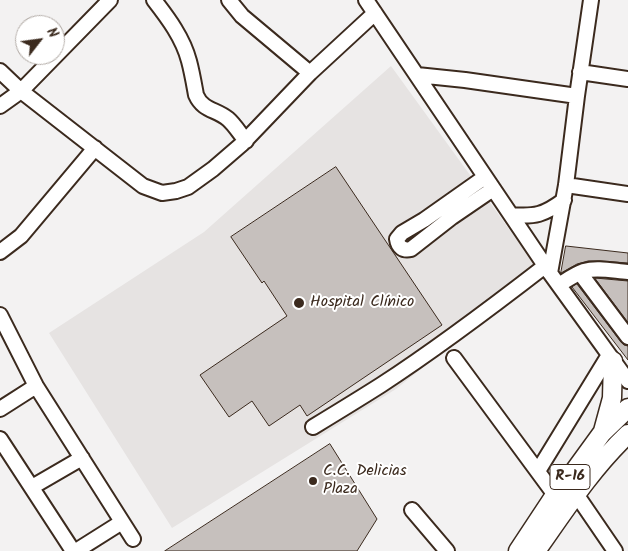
<!DOCTYPE html>
<meta charset="utf-8">
<style>
body{margin:0}
#map{position:relative;width:628px;height:551px;overflow:hidden;background:#f3f2f2;font-family:Kalam,sans-serif}
canvas{display:block}
.north{position:absolute;left:15px;top:15px;width:50px;height:50px;box-sizing:border-box;background:#fff;border:1px solid #b1aaa5;border-radius:50%;rotate:60deg;font-size:14px;font-weight:700;line-height:20px;text-align:center;color:#3b2a1e}
.north::after{content:'';display:block;margin:auto;width:18px;height:22px;background:#3b2a1e;clip-path:polygon(50% 0,100% 100%,50% 72%,0 100%)}
</style>
<div id="map">
<canvas width="628" height="551"></canvas>
<div class="north">N</div>
</div>
<script>
const g = document.querySelector('canvas').getContext('2d');
g.lineJoin = 'round';
function fillPath(path, color) {
  g.fillStyle = color;
  g.fill(path, 'evenodd');
}
function trace(path, color, width, dash) {
  g.strokeStyle = color;
  g.lineWidth = width;
  g.lineCap = dash ? 'butt' : 'round';
  g.setLineDash(dash || []);
  g.stroke(path);
}
function drawText(font, color, halo, rows, align = 'center') {
  g.font = font + ' Kalam,sans-serif';
  g.lineWidth = 4;
  g.setLineDash([]);
  g.textBaseline = 'middle';
  g.strokeStyle = halo;
  g.fillStyle = color;
  for (const [text, x, y, turn = 0] of rows) {
    g.save();
    g.translate(x, y);
    g.rotate((+turn || 0) * Math.PI / 180);
    g.textAlign = isNaN(turn) ? turn : align;
    if (halo) g.strokeText(text, 0, 0);
    g.fillText(text, 0, 0);
    g.restore();
  }
}
const built = new Path2D(`
 M 391,66 L 541,273 L 396,389 L 172,528 L 49,333 L 204,232 Z`);
const building = new Path2D(`
 M 336,167 L 442,325 L 307,416 L 300,405 L 269,426 L 252,401 L 229,417 L 200,375 L 287,316 L 264,281 L 262,283 L 231,237 Z
 M 566,246 L 628,253 L 628,263 L 600,261 L 588,261 L 577,264 L 561,273 Z
 M 595,278 L 628,281 L 628,322 Z
 M 577,284 L 621,342 L 624,345 L 628,346 L 628,360 L 572,287 Z
 M 330,444 L 377,519 L 357,551 L 165,551 Z`);
const minor = new Path2D(`
 M 154,0 C 168,18 183,38 189,61 C 192,72 194,84 196,95 C 203,111 216,109 228,119 C 235,125 240,134 246,141
 M 229,0 L 242,16 L 310,73
 M 366,0 L 550,273 L 628,381
 M 0,71 L 21,91 L 143,186 L 162,193 L 176,191 L 188,187 L 213,169 L 242,144 L 310,73 L 375,13
 M 580,72 L 628,79
 M 417,75 L 465,80 L 577,96
 M 0,106 L 21,91 L 110,0
 M 485,177 L 424,220 L 402,233 L 397,239 C 398,247 403,251 411,249 L 452,217 L 493,189
 M 566,185 L 628,194
 M 511,215 C 535,217 544,215 564,200
 M 0,252 L 21,236 L 95,148
 M 550,273 L 566,185 L 577,96 L 591,0
 M 580,273 L 628,337
 M 559,285 C 567,280 575,274 584,271 C 597,267 614,271 628,272
 M 0,315 L 36,386 L 133,539
 M 454,358 L 555,495
 M 0,409 L 36,386
 M 313,427 C 336,413 359,399 381,385 C 438,348 492,307 545,266
 M 0,439 L 73,551
 M 538,471 L 609,355
 M 32,487 L 82,458
 M 576,494 L 615,551
 M 412,510 L 447,551
 M 76,551 L 122,522`);
const major = new Path2D(`
 M 603,431 L 612,398 L 613,361
 M 518,551 L 555,495 L 570,477 L 602,433 L 628,408
 M 536,551 C 565,510 592,468 628,434`);
const markers = [
 [299,303,6,"#3b2a1e"],
 [313,481,5,"#3b2a1e"]
];
const shields = [
 [570,477,40]
];
const shieldNames = [
 ["R-16",570,477]
];
const poiNames = [
 ["Hospital Clínico",310,303],
 ["C.C. Delicias",323,472],
 ["Plaza",323,490]
];
fillPath(built, '#e6e3e2');
fillPath(building, '#c6c0bd');
trace(building, '#3b2a1e', 1);
trace(minor, '#3b2a1e', 18);
trace(major, '#3b2a1e', 21);
trace(minor, '#fff', 14);
trace(major, '#fff', 18);
for (const [x, y, r, color] of markers) {
  const dot = new Path2D();
  dot.arc(x, y, r, 0, 2 * Math.PI);
  g.fillStyle = color;
  g.fill(dot);
  trace(dot, '#fff', 2);
}
for (const [x, y, w] of shields) {
  const box = new Path2D();
  box.roundRect(x - w / 2, y - 12.5, w, 25, 4);
  g.fillStyle = '#fff';
  g.fill(box);
  trace(box, '#3b2a1e', 1);
}
drawText('bold 15px', '#3b2a1e', null, shieldNames);
drawText('16px', '#3b2a1e', '#fff', poiNames, 'left');
</script>
